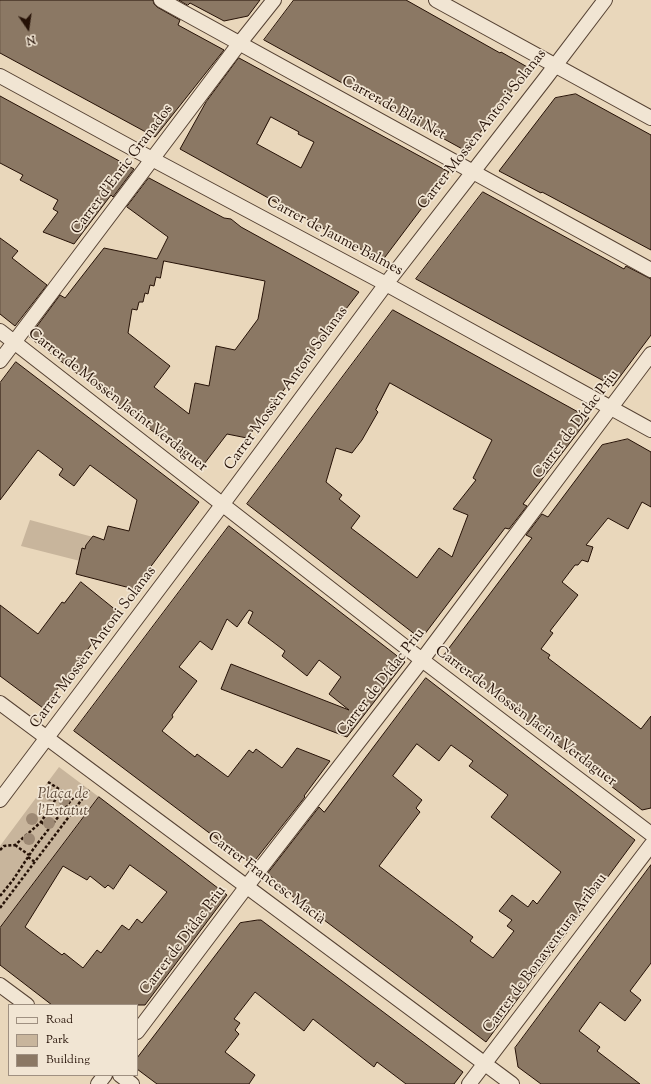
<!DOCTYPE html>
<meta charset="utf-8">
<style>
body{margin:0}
#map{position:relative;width:651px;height:1084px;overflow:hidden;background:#e9d7bb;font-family:"Sorts Mill Goudy",serif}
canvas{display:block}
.legend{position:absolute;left:8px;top:1004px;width:130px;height:72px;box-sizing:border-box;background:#f1e5d3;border:1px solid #9f9081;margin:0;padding:5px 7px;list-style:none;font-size:12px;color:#251106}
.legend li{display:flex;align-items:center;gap:8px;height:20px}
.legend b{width:20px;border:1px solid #9f9081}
.north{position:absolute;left:8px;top:8px;width:40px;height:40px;-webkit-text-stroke:3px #f1e5d3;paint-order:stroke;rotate:167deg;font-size:11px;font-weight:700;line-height:16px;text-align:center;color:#251106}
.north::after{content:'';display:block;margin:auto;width:14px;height:18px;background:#251106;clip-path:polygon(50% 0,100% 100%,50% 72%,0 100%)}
</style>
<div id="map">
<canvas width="651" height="1084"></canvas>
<ul class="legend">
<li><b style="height:5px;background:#f1e5d3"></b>Road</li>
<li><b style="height:11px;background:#c8b59c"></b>Park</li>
<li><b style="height:11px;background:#8b7864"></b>Building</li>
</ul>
<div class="north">N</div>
</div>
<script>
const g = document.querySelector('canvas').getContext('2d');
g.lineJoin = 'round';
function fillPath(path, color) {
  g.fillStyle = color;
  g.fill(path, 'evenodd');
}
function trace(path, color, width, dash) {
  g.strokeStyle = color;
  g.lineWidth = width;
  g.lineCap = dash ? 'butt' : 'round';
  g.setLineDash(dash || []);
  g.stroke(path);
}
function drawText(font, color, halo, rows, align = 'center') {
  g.font = font + ' "Sorts Mill Goudy",serif';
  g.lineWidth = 3.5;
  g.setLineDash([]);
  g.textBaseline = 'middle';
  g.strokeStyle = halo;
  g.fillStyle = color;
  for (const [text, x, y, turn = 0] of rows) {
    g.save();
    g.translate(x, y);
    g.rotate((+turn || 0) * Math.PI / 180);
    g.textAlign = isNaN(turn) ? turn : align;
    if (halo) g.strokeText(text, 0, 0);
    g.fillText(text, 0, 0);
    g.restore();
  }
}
const green = new Path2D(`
 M 30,520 L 104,540 L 143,577 L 21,546 Z
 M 59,767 L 99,797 L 0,928 L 0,846 Z`);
const building = new Path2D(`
 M 0,0 L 153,0 L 154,4 L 157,7 L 180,20 L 178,25 L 224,50 L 155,137 L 0,53 Z
 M 179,0 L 260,0 L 248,16 L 224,21 L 190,3 L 188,5 Z
 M 294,0 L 406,0 L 500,53 L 501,52 L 529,68 L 466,151 L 264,40 Z
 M 239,58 L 449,172 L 382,261 L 180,149 L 206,102 ZM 271,117 L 299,132 L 298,134 L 314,142 L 301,168 L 257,144 Z
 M 576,94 L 651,135 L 651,250 L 542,192 L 541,193 L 499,171 L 555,98 Z
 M 0,96 L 134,169 L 113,197 L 111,195 L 74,244 L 43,232 L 58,212 L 53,209 L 58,200 L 20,180 L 23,175 L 0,163 Z
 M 149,178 L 224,218 L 231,219 L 241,227 L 359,292 L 247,438 L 227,434 L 201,468 L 29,337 L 60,295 L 65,298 L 104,248 L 157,259 L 168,237 L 127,207 ZM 164,261 L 265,281 L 258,319 L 235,350 L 216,346 L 209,386 L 195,383 L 189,414 L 154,387 L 170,366 L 128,333 L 132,309 L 137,310 L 139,302 L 143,302 L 145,293 L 148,294 L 150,285 L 154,286 L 156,277 L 160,278 Z
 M 483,192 L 624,269 L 626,266 L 651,279 L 651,335 L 613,386 L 416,279 Z
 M 0,238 L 18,251 L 12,258 L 47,285 L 15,326 L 0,314 Z
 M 393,310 L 589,418 L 523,504 L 527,506 L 509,529 L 505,528 L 421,639 L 247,504 ZM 390,383 L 492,440 L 473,478 L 476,480 L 453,509 L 468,515 L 452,557 L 439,548 L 417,578 L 351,528 L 360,516 L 339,499 L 342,495 L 326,482 L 336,448 L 352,453 L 362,440 L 378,412 L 376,410 Z
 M 16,362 L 199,502 L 134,589 L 76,574 L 82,548 L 85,549 L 86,545 L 93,536 L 104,540 L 108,526 L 129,531 L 137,500 L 90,465 L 74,486 L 59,475 L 63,469 L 38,450 L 0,500 L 0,383 Z
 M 628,439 L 651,452 L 651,507 L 642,502 L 628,529 L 608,518 L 586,545 L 593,547 L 588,562 L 582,560 L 578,565 L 575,565 L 562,582 L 578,595 L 550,631 L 553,633 L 541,649 L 550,655 L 548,658 L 641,729 L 651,716 L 651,808 L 642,810 L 443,656 L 532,538 L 526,535 L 542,514 L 548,517 L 602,445 Z
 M 229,526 L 405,662 L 347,737 L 221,689 L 231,664 L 349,710 L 329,694 L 341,677 L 319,660 L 307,676 L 282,656 L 285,651 L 248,623 L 253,612 L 249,610 L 237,627 L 227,619 L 212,650 L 200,641 L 179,667 L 197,681 L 172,715 L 173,717 L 162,731 L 195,757 L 197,754 L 228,777 L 249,750 L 253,753 L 256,749 L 282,768 L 297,748 L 330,761 L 304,796 L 305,797 L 252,864 L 220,841 L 74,731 Z
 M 81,582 L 117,611 L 43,708 L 0,676 L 0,605 L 38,634 L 62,602 L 64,603 Z
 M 426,678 L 635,840 L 486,1042 L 279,886 L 272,881 L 273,878 L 267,874 L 319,807 L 324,812 ZM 417,744 L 439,761 L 451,745 L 473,761 L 469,766 L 508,795 L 491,817 L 561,872 L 537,904 L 533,900 L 528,907 L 512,895 L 499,911 L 512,920 L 507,926 L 514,931 L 493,958 L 470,941 L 473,937 L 379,866 L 420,812 L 416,808 L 422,800 L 393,776 Z
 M 99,797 L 227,895 L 145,1005 L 52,1005 L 0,965 L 0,928 ZM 130,865 L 167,892 L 142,923 L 137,919 L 129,930 L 122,925 L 101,953 L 97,950 L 83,968 L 64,953 L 62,955 L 25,927 L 63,866 L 87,880 L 90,876 L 105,888 L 108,885 L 113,889 Z
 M 651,865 L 651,963 L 630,991 L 641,1000 L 625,1021 L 600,1002 L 579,1031 L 600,1047 L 597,1051 L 640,1084 L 541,1084 L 518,1067 L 515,1048 Z
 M 258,920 L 261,920 L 463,1072 L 454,1084 L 406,1084 L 377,1062 L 374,1067 L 313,1019 L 304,1031 L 255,992 L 234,1019 L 240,1023 L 235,1030 L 239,1034 L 225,1052 L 255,1075 L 249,1084 L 157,1084 L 137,1069 L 137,1058 L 240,923 Z`);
const path = new Path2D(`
 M 48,782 L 73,798
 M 41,822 L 50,828
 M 15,845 L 29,855
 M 0,850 L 4,846 L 15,845 L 41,822 L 61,791
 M 28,857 L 35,862
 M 0,896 L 13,880 L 34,848 L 83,785
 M 0,908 L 89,790`);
const minor = new Path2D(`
 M 161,0 L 651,270
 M 436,0 L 651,118
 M 0,76 L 152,159 L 386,284 L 651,430
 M 0,331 L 422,660 L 651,834
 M 0,361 L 239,44 L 274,0
 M 0,703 L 512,1084
 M 0,800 L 222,505 L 386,284 L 545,79 L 605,0
 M 0,985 L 27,1005
 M 137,1032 L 247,886 L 422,660 L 651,354
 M 120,1075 L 132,1084
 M 98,1084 L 105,1075
 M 469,1084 L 651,845`);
const trees = [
 [50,795],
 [64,800],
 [32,819],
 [49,823],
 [29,839]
];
const streetNames = [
 ["Carrer de Blai Net",393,109,29],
 ["Carrer Mossèn Antoni Solanas",483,130,-52],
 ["Carrer d'Enric Granados",123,170,-53],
 ["Carrer de Jaume Balmes",334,237,28],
 ["Carrer Mossèn Antoni Solanas",287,389,-54],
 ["Carrer de Mossèn Jacint Verdaguer",117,401,38],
 ["Carrer de Dídac Priu",577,425,-53],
 ["Carrer Mossèn Antoni Solanas",94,648,-53],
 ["Carrer de Dídac Priu",382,683,-52],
 ["Carrer de Mossèn Jacint Verdaguer",525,717,37],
 ["Carrer Francesc Macià",266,879,37],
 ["Carrer de Dídac Priu",184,941,-53],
 ["Carrer de Bonaventura Aribau",546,954,-53]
];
const parkNames = [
 ["Plaça de",63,795],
 ["l'Estatut",63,812]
];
fillPath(green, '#c8b59c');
fillPath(building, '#8b7864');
trace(building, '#251106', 1);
trace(minor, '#564233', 16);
trace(path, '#251106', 2.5, [3, 2]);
trace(minor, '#f1e5d3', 14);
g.fillStyle = '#9d8974';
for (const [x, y] of trees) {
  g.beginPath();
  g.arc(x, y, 6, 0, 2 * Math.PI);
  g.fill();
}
drawText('15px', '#251106', '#f1e5d3', streetNames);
drawText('italic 15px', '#5e4a3a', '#f1e5d3', parkNames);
</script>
